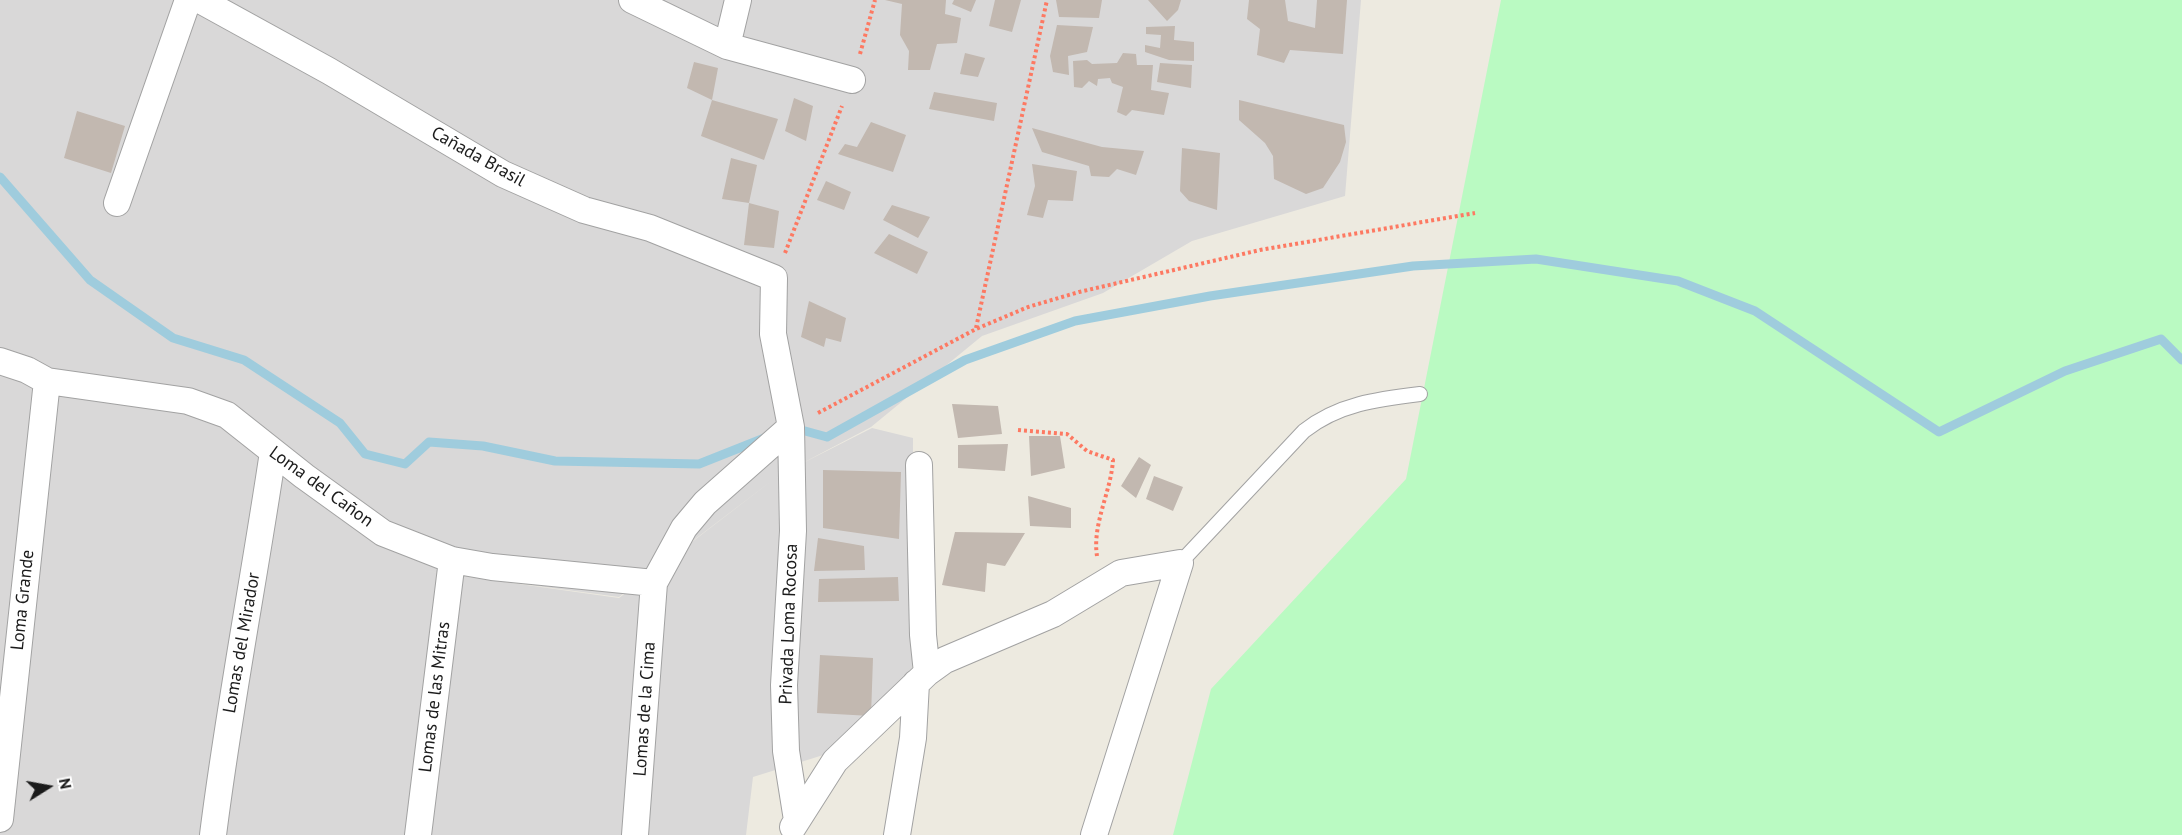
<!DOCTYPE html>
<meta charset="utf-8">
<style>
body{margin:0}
#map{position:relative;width:2182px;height:835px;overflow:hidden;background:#edeae0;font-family:"PT Sans",sans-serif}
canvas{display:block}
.north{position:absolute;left:18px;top:757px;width:60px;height:60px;-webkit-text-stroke:4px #fff;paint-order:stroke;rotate:79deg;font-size:16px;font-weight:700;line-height:24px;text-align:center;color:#1b1b1b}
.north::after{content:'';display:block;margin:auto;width:21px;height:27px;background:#1b1b1b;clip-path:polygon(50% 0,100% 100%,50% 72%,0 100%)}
</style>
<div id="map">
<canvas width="2182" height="835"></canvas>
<div class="north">N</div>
</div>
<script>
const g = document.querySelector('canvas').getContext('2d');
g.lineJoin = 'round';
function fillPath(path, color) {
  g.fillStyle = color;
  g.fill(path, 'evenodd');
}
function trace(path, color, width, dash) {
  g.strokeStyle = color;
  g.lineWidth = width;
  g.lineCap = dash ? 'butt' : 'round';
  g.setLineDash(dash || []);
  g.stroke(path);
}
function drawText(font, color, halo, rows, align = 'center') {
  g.font = font + ' "PT Sans",sans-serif';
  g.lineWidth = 5;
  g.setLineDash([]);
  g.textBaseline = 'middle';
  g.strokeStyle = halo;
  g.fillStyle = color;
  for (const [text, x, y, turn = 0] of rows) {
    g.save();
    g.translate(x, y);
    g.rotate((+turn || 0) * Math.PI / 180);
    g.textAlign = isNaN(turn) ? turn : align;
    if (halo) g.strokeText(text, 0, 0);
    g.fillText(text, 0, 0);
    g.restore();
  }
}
const residential = new Path2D(`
 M 0,0 L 1361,0 L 1345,196 L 1192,241 L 1103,293 L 982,336 L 871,427 L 797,466 L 872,428 L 913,438 L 912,680 L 836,751 L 753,777 L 746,835 L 0,835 ZM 774,479 L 619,598 L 419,570 L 619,597 Z`);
const park = new Path2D(`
 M 1501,0 L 2182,0 L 2182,835 L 1173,835 L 1211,689 L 1406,479 Z`);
const stream = new Path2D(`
 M 0,177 L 90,280 L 173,338 L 244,360 L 340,423 L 365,454 L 405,464 L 429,442 L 483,446 L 555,461 L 699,464 L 767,437
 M 794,428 L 827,437 L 965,360 L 1075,321 L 1210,296 L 1413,266 L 1536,259 L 1678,281 L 1755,311 L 1939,432 L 2065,371 L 2161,339 L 2182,360`);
const building = new Path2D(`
 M 885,0 L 946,0 L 945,14 L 961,18 L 957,43 L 937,44 L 930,70 L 908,70 L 909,51 L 900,35 L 902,4 Z
 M 954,0 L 976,0 L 971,12 L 952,4 Z
 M 995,0 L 1021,0 L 1012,32 L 989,26 Z
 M 1056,0 L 1102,0 L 1099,18 L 1059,17 Z
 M 1148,0 L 1181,0 L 1178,10 L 1167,21 Z
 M 1249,0 L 1285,0 L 1288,21 L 1315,28 L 1317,0 L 1347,0 L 1343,54 L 1290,50 L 1284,63 L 1257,55 L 1260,29 L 1247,19 Z
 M 1057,25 L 1093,27 L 1087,52 L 1068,56 L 1069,75 L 1053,72 L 1050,56 Z
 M 1175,26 L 1174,40 L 1194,42 L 1194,61 L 1169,60 L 1145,52 L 1145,45 L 1160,48 L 1161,35 L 1146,34 L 1146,27 Z
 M 965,53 L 985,58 L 978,77 L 960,74 Z
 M 1123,53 L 1136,54 L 1137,65 L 1153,65 L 1151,90 L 1169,93 L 1164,115 L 1132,110 L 1126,116 L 1117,112 L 1123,87 L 1112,83 L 1110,78 L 1098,79 L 1097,86 L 1089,81 L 1082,88 L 1074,87 L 1073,61 L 1087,60 L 1092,64 L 1117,63 Z
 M 694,62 L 718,68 L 712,100 L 687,88 Z
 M 1160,63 L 1192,65 L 1191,88 L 1157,82 Z
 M 934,92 L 997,103 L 994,121 L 929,109 Z
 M 794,98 L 813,106 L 806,141 L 785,131 Z
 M 712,100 L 778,119 L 764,160 L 701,136 Z
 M 1239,100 L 1344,125 L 1346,142 L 1340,162 L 1323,188 L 1306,194 L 1274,179 L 1273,156 L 1265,143 L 1239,120 Z
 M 77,111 L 125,126 L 111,173 L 64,158 Z
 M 871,122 L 906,135 L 893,172 L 838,154 L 845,144 L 857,147 Z
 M 1032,128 L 1102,147 L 1144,151 L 1136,175 L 1117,169 L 1109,177 L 1091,176 L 1089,166 L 1042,152 Z
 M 1182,148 L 1220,153 L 1217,210 L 1189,201 L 1180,191 Z
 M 731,158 L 757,165 L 749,203 L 722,199 Z
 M 1032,164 L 1077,171 L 1073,201 L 1048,200 L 1043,218 L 1027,215 L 1035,186 Z
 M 826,181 L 851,192 L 844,210 L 817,200 Z
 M 749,203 L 779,211 L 774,248 L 744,245 Z
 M 892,205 L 930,217 L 918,238 L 883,220 Z
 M 889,234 L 928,252 L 917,274 L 874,253 Z
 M 809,301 L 846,318 L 841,342 L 826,338 L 824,347 L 801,337 Z
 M 952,404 L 998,406 L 1002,434 L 958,438 Z
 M 1029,436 L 1060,436 L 1065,468 L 1031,476 Z
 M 1008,444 L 1005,471 L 958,468 L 958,445 Z
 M 1139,457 L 1151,465 L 1136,498 L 1121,486 Z
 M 823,470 L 901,472 L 899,539 L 823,528 Z
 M 1154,476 L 1183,487 L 1173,511 L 1146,499 Z
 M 1028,496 L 1071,508 L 1071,528 L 1030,526 Z
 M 955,532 L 1025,533 L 1005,566 L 987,563 L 985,592 L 942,585 Z
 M 818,538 L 864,546 L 865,570 L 814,571 Z
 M 898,577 L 899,601 L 818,602 L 819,579 Z
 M 820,655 L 873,658 L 871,716 L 817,713 Z`);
const path = new Path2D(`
 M 860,54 L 875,0
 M 785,253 L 842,106
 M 976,328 L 1047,0
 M 818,413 L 976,329 L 1028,307 L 1079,292 L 1260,250 L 1475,213
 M 1018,430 L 1067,434 L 1087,451 L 1113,460 C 1111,492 1092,524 1097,556`);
const lane = new Path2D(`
 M 1180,563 L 1304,431 C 1338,404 1378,399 1420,394`);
const street = new Path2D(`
 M 200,0 L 329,71 L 503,174 L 584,210 L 650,228 L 774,278 L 773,334 L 791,427 L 793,531 L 784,685 L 786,751 L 797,820
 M 632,0 L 727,46 L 852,80
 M 727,46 L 738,0
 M 117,203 L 188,0
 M 0,361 L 27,370 L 47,381 L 188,401 L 227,415 L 304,476 L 383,533 L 452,560 L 492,567 L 654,583
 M 919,465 L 923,635 L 927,673
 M 0,819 L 47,381
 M 793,827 L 835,761 L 927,673 L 945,660 L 1053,614 L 1121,573 L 1180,563 L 1094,835
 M 213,835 C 229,707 254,580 273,452
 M 418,835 L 452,560
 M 635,835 L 654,583 L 684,528 L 705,503 L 791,427
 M 897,835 L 913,738 L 916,683`);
const streetNames = [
 ["Cañada Brasil",478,157,29],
 ["Loma del Cañon",321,487,36],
 ["Loma Grande",23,600,-84],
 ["Privada Loma Rocosa",789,624,-88],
 ["Lomas del Mirador",242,643,-80],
 ["Lomas de las Mitras",435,697,-83],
 ["Lomas de la Cima",645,709,-86]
];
fillPath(residential, '#d9d8d8');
fillPath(park, '#bafac2');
trace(stream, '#9fccdd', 9);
fillPath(building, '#c2b8b0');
trace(lane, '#a2a2a2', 16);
trace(street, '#a2a2a2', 28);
trace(path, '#fd7962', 4, [3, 3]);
trace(lane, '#fff', 14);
trace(street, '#fff', 26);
drawText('18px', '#1b1b1b', '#fff', streetNames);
</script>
